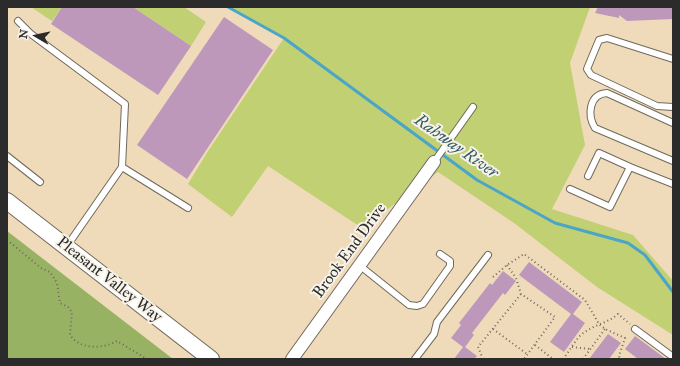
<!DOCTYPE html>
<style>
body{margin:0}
#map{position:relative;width:680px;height:366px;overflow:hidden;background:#efdbba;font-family:"IM FELL Great Primer",serif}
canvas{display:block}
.frame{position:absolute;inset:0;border:8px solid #2b2b2b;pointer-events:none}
.north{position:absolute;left:16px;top:16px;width:40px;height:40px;-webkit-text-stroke:3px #f7f3e8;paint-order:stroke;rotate:279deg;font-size:11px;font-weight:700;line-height:16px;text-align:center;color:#2b2b2b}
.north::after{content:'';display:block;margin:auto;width:14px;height:18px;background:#2b2b2b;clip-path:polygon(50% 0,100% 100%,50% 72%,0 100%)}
</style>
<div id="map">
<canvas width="680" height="366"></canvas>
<div class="frame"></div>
<div class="north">N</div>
</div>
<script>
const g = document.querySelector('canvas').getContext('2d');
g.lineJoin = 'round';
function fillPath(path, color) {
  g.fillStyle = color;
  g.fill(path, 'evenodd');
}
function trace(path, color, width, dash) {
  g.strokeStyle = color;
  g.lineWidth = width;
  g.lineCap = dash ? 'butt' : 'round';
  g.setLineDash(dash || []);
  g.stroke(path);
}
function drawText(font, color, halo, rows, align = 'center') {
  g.font = font + ' "IM FELL Great Primer",serif';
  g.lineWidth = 4;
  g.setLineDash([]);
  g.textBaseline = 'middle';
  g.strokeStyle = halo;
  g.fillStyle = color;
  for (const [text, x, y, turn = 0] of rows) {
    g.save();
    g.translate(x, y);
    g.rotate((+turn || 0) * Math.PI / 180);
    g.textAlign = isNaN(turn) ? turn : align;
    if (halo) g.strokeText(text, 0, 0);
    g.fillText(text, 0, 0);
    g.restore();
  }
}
const green = new Path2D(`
 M 31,7 L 62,7 L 52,21 Z
 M 133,7 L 184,7 L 206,22 L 191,46 Z
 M 228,7 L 590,7 L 570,63 L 585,145 L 552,209 L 633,235 L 673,281 L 673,335 L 597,287 L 514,223 L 438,172 L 362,228 L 268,166 L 232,217 L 188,184 L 208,151 L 284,38 Z`);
const forest = new Path2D(`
 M 7,231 L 173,359 L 7,359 Z`);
const stream = new Path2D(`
 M 228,7 L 284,38 L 477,180 L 555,223 L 628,243 L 645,255 L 673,292`);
const building = new Path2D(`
 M 62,7 L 133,7 L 191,46 L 158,95 L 51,24 Z
 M 598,7 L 673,7 L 673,19 L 627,21 L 619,15 L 619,18 L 595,13 Z
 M 224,17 L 273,50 L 187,179 L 137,145 Z
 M 529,262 L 582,302 L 573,314 L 585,323 L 564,352 L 550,342 L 571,314 L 519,275 Z
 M 503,271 L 516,281 L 505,295 L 503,293 L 472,333 L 474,335 L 465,347 L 477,356 L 474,359 L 454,359 L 463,347 L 451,338 L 461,325 L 459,323 L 490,283 L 492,285 Z
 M 608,334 L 621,343 L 609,359 L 589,359 Z
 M 635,336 L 666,359 L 638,359 L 625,349 Z`);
const path = new Path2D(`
 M 7,240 L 41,268 L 50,272 L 57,283 L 60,303 L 68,307 L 72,312 L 70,335 C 80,350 103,349 117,341 L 147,359
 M 507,265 L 516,278 L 521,294 L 555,317 L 524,359
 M 493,277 L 507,265 L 524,254 L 585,300 L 599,324 L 605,329 L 625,338 L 619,356 L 620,359
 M 493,329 L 527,354
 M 535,345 L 553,359
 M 572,347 L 590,349
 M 483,359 L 478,347 L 521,294
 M 563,359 C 570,351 576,337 585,332 C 596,324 608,323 618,314 L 630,324
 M 583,359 L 605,329`);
const lane = new Path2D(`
 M 18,21 L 31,34 L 125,104 L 122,167 L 67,246
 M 673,59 L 607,38 L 599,40 L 587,69 L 591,75 L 625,91 L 657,106 L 673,107
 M 673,123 L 607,93 C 589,94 587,115 595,128 L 673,161
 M 7,156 L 40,182
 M 434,162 L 473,107
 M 122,167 L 188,208
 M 588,176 L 599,153 L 630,167
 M 570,189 L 610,207 L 630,167 L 673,184
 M 359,265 L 409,305 L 417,306 L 423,304 L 450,266 L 450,261 L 440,254
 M 635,329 L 673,357
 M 415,359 L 434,334 L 437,322 L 488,255`);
const street = new Path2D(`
 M 292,359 L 434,162`);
const secondary = new Path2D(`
 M 7,201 L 211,359`);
const streetNames = [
 ["Brook End Drive",350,251,-54],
 ["Pleasant Valley Way",109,280,38]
];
const waterNames = [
 ["Rahway River",456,147,35]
];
fillPath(green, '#c0d072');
fillPath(forest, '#98b264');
trace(stream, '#4aa5c8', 3);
fillPath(building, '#bd98ba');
trace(lane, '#70695d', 8);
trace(street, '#70695d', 14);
trace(secondary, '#70695d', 18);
trace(path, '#70695d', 2, [1, 3]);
trace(lane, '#fff', 6);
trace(street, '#fff', 12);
trace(secondary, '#fff', 16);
drawText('16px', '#2b2b2b', '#f7f3e8', streetNames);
drawText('italic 17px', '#375c6a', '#f7f3e8', waterNames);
</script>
